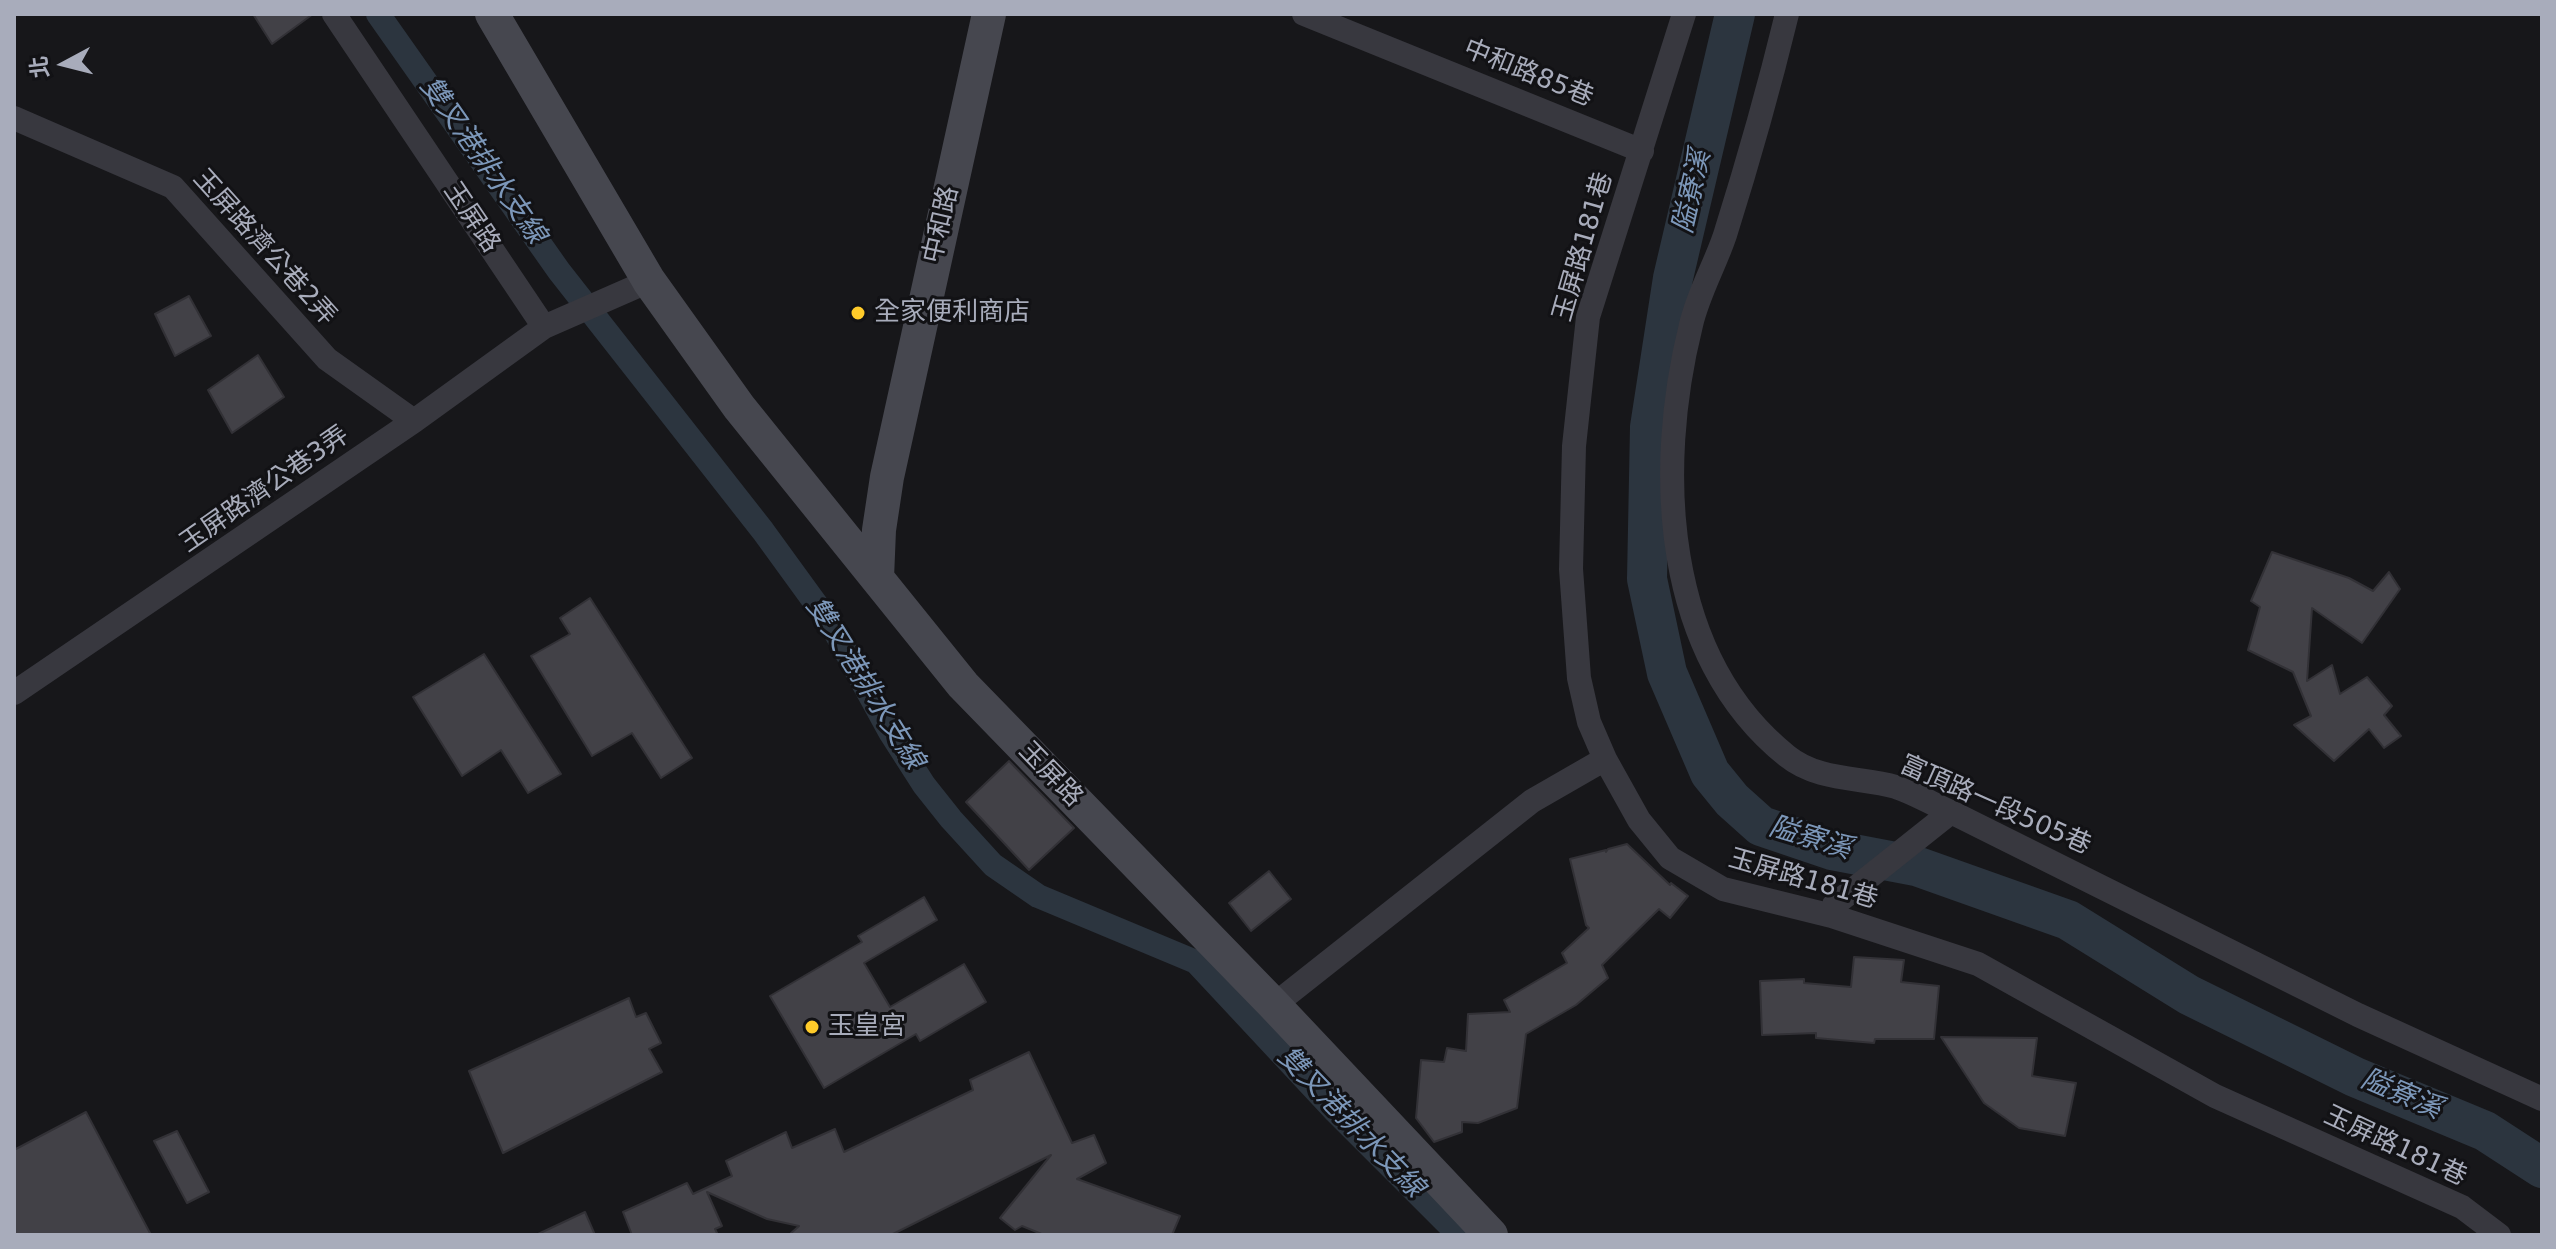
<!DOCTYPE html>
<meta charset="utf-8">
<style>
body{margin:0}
#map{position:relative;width:2556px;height:1249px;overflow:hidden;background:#17171a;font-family:"DejaVu Sans","Noto Sans TC",sans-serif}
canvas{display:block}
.frame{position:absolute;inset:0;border:16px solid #a8acbb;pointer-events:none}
.north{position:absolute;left:24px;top:24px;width:80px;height:80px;-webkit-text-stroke:6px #121215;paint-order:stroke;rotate:263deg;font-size:22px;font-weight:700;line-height:32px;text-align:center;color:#a8acbb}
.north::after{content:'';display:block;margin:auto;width:28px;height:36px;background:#a8acbb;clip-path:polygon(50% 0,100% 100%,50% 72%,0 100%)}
</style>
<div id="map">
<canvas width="2556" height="1249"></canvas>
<div class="frame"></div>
<div class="north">北</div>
</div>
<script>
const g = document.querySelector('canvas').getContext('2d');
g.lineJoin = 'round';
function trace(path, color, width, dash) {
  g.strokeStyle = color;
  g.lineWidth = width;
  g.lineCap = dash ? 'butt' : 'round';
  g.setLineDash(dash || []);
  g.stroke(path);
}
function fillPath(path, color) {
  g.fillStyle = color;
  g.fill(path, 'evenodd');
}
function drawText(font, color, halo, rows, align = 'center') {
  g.font = font + ' "DejaVu Sans","Noto Sans TC",sans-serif';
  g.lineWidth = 6;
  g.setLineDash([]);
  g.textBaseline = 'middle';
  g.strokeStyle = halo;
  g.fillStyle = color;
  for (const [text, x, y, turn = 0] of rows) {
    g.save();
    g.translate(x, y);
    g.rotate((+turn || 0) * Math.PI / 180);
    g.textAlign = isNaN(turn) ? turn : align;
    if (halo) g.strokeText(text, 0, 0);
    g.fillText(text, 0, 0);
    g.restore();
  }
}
const canal = new Path2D(`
 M 378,14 L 559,271 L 763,531 L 832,626 L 890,732 L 924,785 L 951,819 L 993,865 L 1038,896 L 1196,962 L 1335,1111 L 1459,1235`);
const river = new Path2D(`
 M 1735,14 L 1673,278 L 1650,427 L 1647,579 L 1667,673 L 1710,773 L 1732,800 L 1761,826 L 1832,850 L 1916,866 L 2068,920 L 2189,995 L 2355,1077 L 2485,1131 L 2542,1168`);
const building = new Path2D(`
 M 253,14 L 313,14 L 272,44 Z
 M 189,296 L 211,336 L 175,356 L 155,314 Z
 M 258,355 L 284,397 L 232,433 L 208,390 Z
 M 2272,552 L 2349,578 L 2373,591 L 2389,572 L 2400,589 L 2362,643 L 2312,608 L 2307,681 L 2332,665 L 2340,694 L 2367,677 L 2392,706 L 2384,715 L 2401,736 L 2384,748 L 2369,729 L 2334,761 L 2294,725 L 2311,716 L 2293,672 L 2248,650 L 2260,607 L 2251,601 Z
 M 590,598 L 692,758 L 661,778 L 632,733 L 592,756 L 531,656 L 570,634 L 560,618 Z
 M 484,654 L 561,774 L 528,793 L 501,750 L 462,776 L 413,697 Z
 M 1009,761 L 1074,828 L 1029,870 L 966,802 Z
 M 1627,844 L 1670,885 L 1671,883 L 1688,896 L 1670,918 L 1659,909 L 1602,965 L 1608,978 L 1576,1005 L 1526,1034 L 1517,1108 L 1478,1123 L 1462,1122 L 1462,1132 L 1434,1142 L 1416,1118 L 1421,1060 L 1444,1062 L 1447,1048 L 1466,1051 L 1468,1014 L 1510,1012 L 1504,1000 L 1567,963 L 1562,953 L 1589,928 L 1586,925 L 1570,859 L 1606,850 L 1606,852 L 1608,849 Z
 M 1269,871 L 1291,899 L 1251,931 L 1229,903 Z
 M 924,897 L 937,920 L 864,963 L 890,1007 L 964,964 L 986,1002 L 920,1041 L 916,1034 L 824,1088 L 770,996 L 862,942 L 858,936 Z
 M 1854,957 L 1904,960 L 1901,982 L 1939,986 L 1934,1039 L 1875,1039 L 1874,1043 L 1816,1038 L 1816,1033 L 1762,1035 L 1760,981 L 1804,979 L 1804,983 L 1851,987 Z
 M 629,998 L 636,1017 L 646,1013 L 661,1043 L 649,1049 L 662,1072 L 503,1153 L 469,1071 Z
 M 1941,1037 L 2037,1038 L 2032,1076 L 2076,1083 L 2065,1136 L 2019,1128 L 1984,1103 Z
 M 1029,1052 L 1072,1143 L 1094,1135 L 1106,1163 L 1077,1179 L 1180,1216 L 1172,1235 L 1044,1235 L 1022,1226 L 1015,1230 L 1000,1218 L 1051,1155 L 891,1235 L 789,1235 L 799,1226 L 767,1219 L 707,1192 L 722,1226 L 715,1229 L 718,1235 L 632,1235 L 623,1212 L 687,1183 L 693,1194 L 732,1176 L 726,1161 L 786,1132 L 792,1148 L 835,1129 L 844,1152 L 973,1090 L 970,1080 Z
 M 86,1112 L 151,1235 L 14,1235 L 14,1150 Z
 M 177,1131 L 209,1192 L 187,1203 L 154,1141 Z
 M 585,1212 L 595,1235 L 536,1235 Z`);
const street = new Path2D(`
 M 334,14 L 544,327 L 649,281
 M 1304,14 L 1642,151
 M 1684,14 L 1588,317 L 1574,446 L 1571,569 L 1579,678 L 1589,722 L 1605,759 L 1639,820 L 1670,858 L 1723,889 L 1832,916 L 1978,964 L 2215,1096 L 2462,1207 L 2499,1235
 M 1787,14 C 1769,88 1748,162 1725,235 C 1715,265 1698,294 1691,325 C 1655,469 1662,656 1787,756 C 1818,781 1859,777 1896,787 C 1914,793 1933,804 1951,812 L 2358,1015 L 2542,1099
 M 14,118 L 173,187 L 327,359 L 414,421
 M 14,693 L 414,421 L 544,327
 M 1832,916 L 1834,905 L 1951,812
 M 1274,1005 L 1532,801 L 1605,759`);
const secondary = new Path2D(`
 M 492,14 L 649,281 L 739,407 L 963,685 L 1274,1005 L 1491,1235
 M 877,578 L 879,530 L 887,477 L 989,14`);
const markers = [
 [858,313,8,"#ffcb2a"],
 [812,1027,8,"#ffcb2a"]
];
const streetNames = [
 ["中和路85巷",1528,74,22],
 ["玉屏路",471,218,56],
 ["中和路",942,225,-77],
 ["玉屏路181巷",1584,247,-74],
 ["玉屏路濟公巷2弄",264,248,48],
 ["玉屏路濟公巷3弄",265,490,-35],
 ["玉屏路",1050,775,46],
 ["富頂路一段505巷",1995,806,24],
 ["玉屏路181巷",1803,880,16],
 ["玉屏路181巷",2395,1147,25]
];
const poiNames = [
 ["全家便利商店",874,313],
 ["玉皇宮",828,1027]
];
const waterNames = [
 ["雙叉港排水支線",482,161,55],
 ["隘寮溪",1693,192,-77],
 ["雙叉港排水支線",864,684,58],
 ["隘寮溪",1810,839,17],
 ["隘寮溪",2401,1095,23],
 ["雙叉港排水支線",1350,1123,46]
];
trace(canal, '#2c353f', 24);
trace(river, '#2c353f', 40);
fillPath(building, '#424147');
trace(building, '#323136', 2);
trace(street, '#38383f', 24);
trace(secondary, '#46474f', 34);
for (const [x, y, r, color] of markers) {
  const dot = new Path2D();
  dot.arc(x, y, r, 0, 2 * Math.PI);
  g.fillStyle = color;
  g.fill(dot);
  trace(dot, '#121215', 3);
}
drawText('26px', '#a8acbb', '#121215', streetNames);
drawText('26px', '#a8acbb', '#121215', poiNames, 'left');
drawText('italic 28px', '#7c97b9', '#121215', waterNames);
</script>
